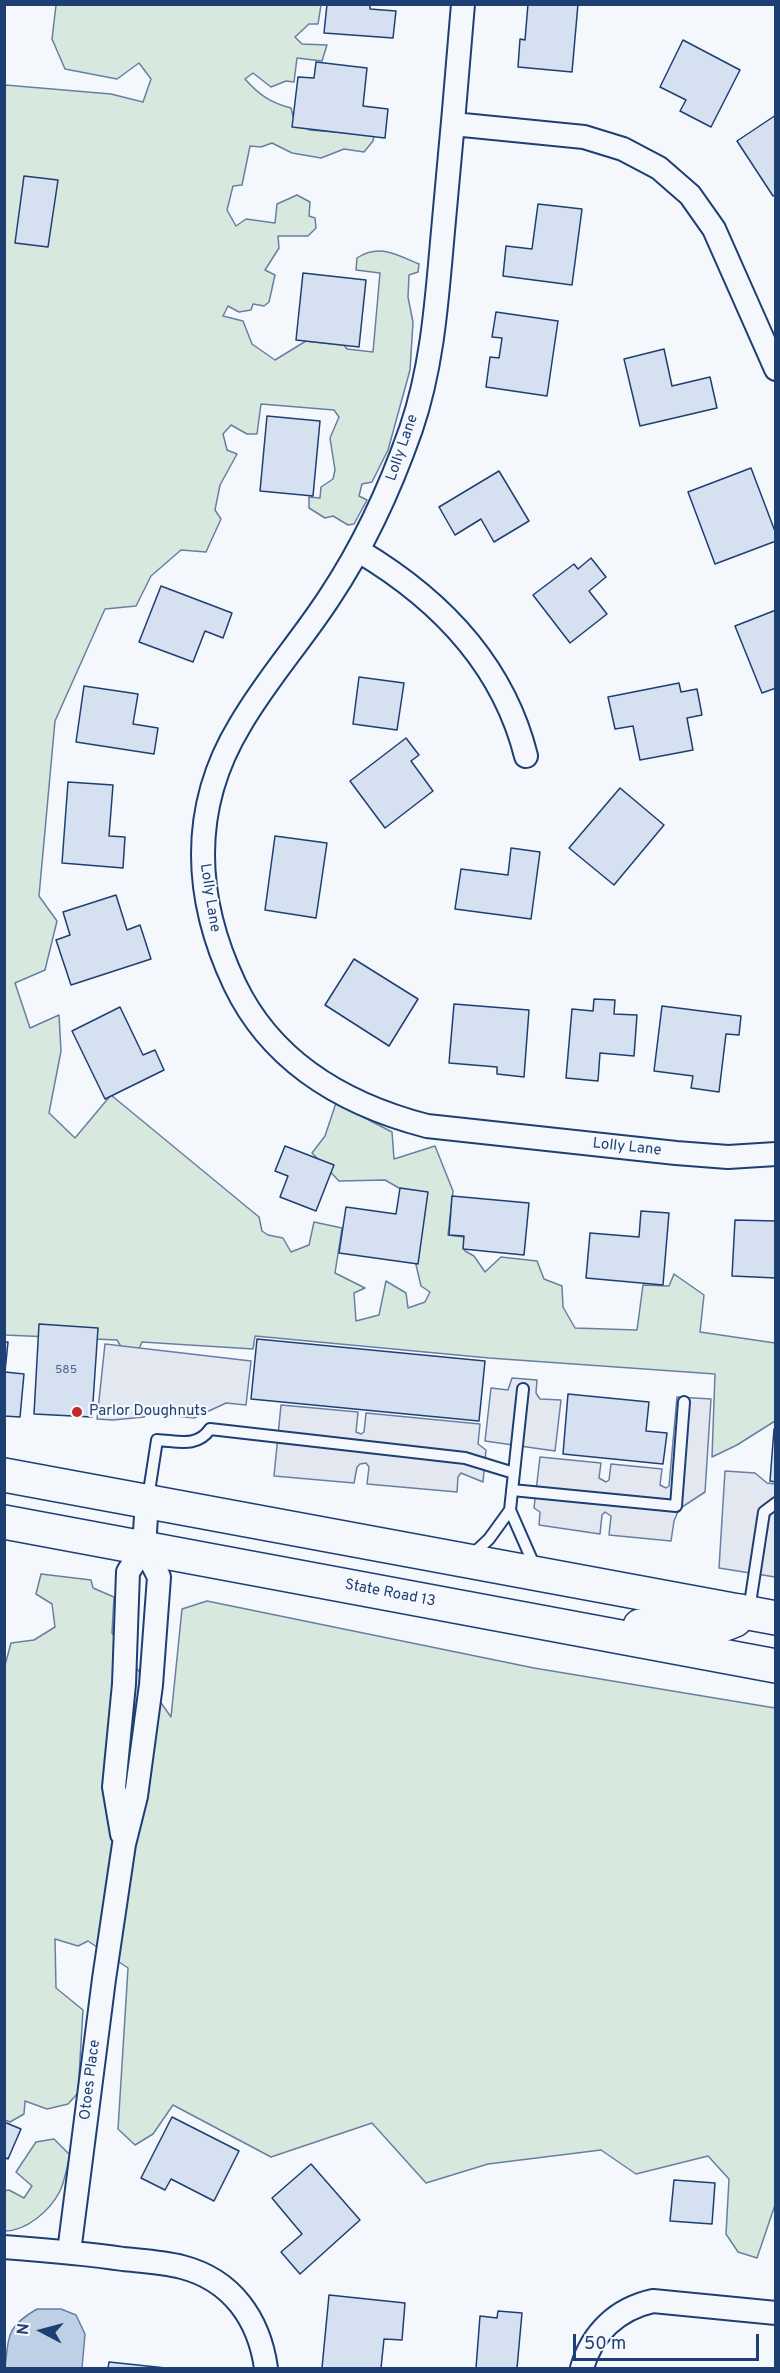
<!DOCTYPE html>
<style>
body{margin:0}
#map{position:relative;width:780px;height:2373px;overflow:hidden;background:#f4f7fb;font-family:Overpass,sans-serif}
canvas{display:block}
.frame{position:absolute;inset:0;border:6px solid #1d3f73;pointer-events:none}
.north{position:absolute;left:12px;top:2301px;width:60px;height:60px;-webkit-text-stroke:4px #f4f7fb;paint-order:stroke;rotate:276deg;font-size:16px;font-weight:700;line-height:24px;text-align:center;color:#1d3f73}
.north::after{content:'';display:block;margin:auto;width:21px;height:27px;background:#1d3f73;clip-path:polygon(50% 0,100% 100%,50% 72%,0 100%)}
.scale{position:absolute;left:573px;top:2334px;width:186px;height:27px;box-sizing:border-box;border:3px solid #1d3f73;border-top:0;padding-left:8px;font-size:18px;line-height:21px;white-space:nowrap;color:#1d3f73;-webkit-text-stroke:4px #f4f7fb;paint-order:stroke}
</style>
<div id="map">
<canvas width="780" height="2373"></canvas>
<div class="frame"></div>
<div class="north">N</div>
<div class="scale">50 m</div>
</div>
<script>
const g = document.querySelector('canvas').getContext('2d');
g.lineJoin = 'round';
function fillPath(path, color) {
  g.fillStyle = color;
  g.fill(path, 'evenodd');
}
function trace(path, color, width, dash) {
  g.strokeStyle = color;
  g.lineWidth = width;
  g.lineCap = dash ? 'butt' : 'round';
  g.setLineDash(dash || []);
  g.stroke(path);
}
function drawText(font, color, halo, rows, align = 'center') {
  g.font = font + ' Overpass,sans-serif';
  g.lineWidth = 4.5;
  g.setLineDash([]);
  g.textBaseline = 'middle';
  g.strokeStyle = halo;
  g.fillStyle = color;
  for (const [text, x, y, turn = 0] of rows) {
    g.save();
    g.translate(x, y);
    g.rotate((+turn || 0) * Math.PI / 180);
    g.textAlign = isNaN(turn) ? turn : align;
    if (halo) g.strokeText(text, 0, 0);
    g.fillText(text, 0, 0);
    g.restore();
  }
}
const green = new Path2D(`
 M 56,5 L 321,5 L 318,24 L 309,24 L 295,37 L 302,44 L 327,45 L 322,61 L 297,58 L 294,82 L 286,81 L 271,87 L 253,73 L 245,79 C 259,95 271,103 291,108 L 293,116 L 308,118 L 309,130 L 374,135 L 373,141 L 364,152 L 344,149 L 321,158 L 292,153 L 272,143 L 261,147 L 250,146 L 242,185 L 233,186 L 227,210 L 236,226 L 246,219 L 275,223 L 277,204 L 297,195 L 310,202 L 309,216 L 315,218 L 316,228 L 308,236 L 278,236 L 279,248 L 265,270 L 275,275 L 269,302 L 264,306 L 253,304 L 251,310 L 239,312 L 228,306 L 223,316 L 243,321 L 252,344 L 275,360 L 306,341 L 344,345 L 347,349 L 373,352 L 380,273 L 356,270 L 357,258 C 379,243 397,255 419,264 L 418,272 L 409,275 L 408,297 L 413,322 L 410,370 L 388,450 L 372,482 L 362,484 L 359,496 L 367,500 L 354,524 L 348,525 L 333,516 L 325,518 L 309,508 L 309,497 L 320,498 L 321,487 L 333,479 L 335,470 L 330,438 L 339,417 L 334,410 L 261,404 L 257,434 L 247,434 L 231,425 L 223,434 L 227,450 L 237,454 L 220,485 L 215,510 L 221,519 L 206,552 L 181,550 L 151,576 L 136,606 L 105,609 L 55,721 L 39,896 L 57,921 L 45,970 L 15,983 L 30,1028 L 59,1015 L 61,1051 L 49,1113 L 75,1138 L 111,1095 L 259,1217 L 262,1231 L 268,1235 L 283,1238 L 291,1252 L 309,1245 L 314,1222 L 342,1228 L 335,1273 L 365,1288 L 354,1293 L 356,1321 L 379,1315 L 386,1281 L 406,1293 L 408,1308 L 425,1302 L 430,1292 L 421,1286 L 413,1252 L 406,1192 L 385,1180 L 339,1181 L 312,1153 L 325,1136 L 336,1103 L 392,1132 L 394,1159 L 435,1146 L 453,1191 L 448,1235 L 464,1237 L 465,1251 L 474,1256 L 485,1272 L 501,1257 L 537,1261 L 544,1279 L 562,1286 L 563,1307 L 575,1328 L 637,1330 L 643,1285 L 669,1286 L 674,1274 L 704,1295 L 700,1332 L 775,1343 L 775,1421 L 737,1445 L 712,1457 L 715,1374 L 489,1358 L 255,1336 L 253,1349 L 142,1342 L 137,1353 L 123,1350 L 117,1340 L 5,1335 L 5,85 L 111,94 L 143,102 L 151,79 L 139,63 L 117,79 L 65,69 L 52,39 Z
 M 41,1574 L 91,1580 L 93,1588 L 114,1597 L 112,1633 L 171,1717 L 182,1609 L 207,1601 L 534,1668 L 775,1708 L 776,2202 L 757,2258 L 738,2252 L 726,2234 L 729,2179 L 708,2156 L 636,2174 L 601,2150 L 488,2164 L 426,2183 L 372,2123 L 271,2157 L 173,2105 L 153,2134 L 135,2145 L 118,2129 L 128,1968 L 88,1941 L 78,1946 L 55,1939 L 56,1988 L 83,2010 L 78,2093 L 68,2104 L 47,2109 L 25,2101 L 24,2114 L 10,2122 L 5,2120 L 4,1669 L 11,1643 L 34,1640 L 55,1627 L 52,1604 L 36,1594 Z
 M 54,2139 L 70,2155 C 67,2167 65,2180 60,2191 C 50,2211 26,2231 5,2231 L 4,2191 L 9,2190 L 24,2198 L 32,2186 L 16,2172 L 36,2142 Z`);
const parking = new Path2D(`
 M 105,1344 L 251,1361 L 246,1405 L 226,1403 L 194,1418 L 148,1413 L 144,1417 L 113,1420 L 97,1419 Z
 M 512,1378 L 537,1380 L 536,1393 L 540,1399 L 561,1400 L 555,1451 L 485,1441 L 491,1388 L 508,1390 Z
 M 677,1397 L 711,1399 L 705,1492 L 679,1509 L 674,1521 L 671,1541 L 609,1535 L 611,1516 L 605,1512 L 602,1515 L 600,1534 L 539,1525 L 540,1512 L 534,1508 L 540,1457 L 601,1463 L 599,1478 L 606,1482 L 609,1480 L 611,1464 L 662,1469 L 660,1485 L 666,1488 L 669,1486 Z
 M 281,1405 L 358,1412 L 356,1432 L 361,1434 L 364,1432 L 366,1413 L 480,1424 L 478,1444 L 486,1450 L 483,1482 L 461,1473 L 458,1477 L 457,1492 L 367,1484 L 369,1467 L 366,1463 L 360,1464 L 357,1467 L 354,1483 L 274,1476 Z
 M 725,1471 L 755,1473 L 767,1483 L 775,1484 L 775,1577 L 719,1568 Z`);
const water = new Path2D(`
 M 37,2309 L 61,2309 L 76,2315 L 85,2334 L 82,2368 L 5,2368 C 9,2335 6,2327 37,2309 Z`);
const building = new Path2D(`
 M 327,4 L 370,4 L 370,9 L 396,11 L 393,38 L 324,33 Z
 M 528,4 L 578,4 L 572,72 L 518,67 L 520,39 L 525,40 Z
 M 683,40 L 740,70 L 711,127 L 680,111 L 686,100 L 660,87 Z
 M 316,62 L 367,68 L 363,106 L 388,109 L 385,138 L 292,127 L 298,77 L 314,78 Z
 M 776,115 L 776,194 L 773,196 L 737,141 Z
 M 24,176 L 58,180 L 48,247 L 15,243 Z
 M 538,204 L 582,209 L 572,285 L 503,276 L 506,246 L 532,249 Z
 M 303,273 L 366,280 L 359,347 L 296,340 Z
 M 496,312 L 558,321 L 547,396 L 486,387 L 490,357 L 499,358 L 502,338 L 492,337 Z
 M 664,349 L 672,386 L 710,377 L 717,408 L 640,426 L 624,359 Z
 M 267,416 L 320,421 L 313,496 L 260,491 Z
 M 751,468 L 776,534 L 776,541 L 715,564 L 688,492 Z
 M 499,471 L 529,521 L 494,542 L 481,519 L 455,535 L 439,507 Z
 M 591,558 L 606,577 L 589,591 L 607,614 L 570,643 L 533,595 L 574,564 L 578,569 Z
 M 161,586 L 232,613 L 223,638 L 205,631 L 193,662 L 139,642 Z
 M 776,610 L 776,688 L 762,693 L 735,626 Z
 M 359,677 L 404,683 L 397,730 L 353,724 Z
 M 679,683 L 681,692 L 697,689 L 702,715 L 687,718 L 693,750 L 640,760 L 633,726 L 615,729 L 608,697 Z
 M 84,686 L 138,694 L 133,724 L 158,728 L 154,754 L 76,742 Z
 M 406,738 L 419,755 L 411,761 L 433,791 L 385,828 L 350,781 Z
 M 68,782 L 113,785 L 109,836 L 125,837 L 123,868 L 62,863 Z
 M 620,788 L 664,825 L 614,885 L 569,848 Z
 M 275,836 L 327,843 L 316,918 L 265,910 Z
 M 511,848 L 540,852 L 531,919 L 455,909 L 461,869 L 508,875 Z
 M 116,895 L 127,930 L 140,925 L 151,959 L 71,985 L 56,940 L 70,935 L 63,912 Z
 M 354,959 L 418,999 L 389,1046 L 325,1005 Z
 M 594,999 L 615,1000 L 614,1014 L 637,1015 L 634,1056 L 600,1053 L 598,1081 L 566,1078 L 572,1009 L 593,1011 Z
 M 454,1004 L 529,1010 L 524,1077 L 497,1074 L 497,1067 L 449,1063 Z
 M 662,1006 L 741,1016 L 739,1035 L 726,1034 L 719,1092 L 691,1088 L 693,1076 L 654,1071 Z
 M 120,1007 L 143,1055 L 155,1050 L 164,1070 L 105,1099 L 72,1031 Z
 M 285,1146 L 334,1165 L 316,1211 L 280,1197 L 288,1176 L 275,1171 Z
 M 400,1188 L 428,1192 L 418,1264 L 339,1253 L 346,1207 L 396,1214 Z
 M 452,1196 L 529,1203 L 524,1255 L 463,1249 L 464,1236 L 449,1235 Z
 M 641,1211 L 669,1213 L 663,1285 L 586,1278 L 590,1233 L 639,1237 Z
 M 735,1220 L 776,1221 L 776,1278 L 732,1276 Z
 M 39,1324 L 98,1328 L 92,1417 L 34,1414 Z
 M 257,1339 L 485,1361 L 479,1421 L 251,1399 Z
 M 4,1342 L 8,1342 L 5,1372 L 24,1374 L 20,1417 L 4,1416 Z
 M 568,1394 L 649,1402 L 646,1431 L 667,1433 L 663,1464 L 563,1454 Z
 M 774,1429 L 776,1429 L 776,1482 L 770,1481 Z
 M 172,2117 L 239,2151 L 214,2201 L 171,2179 L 165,2190 L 141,2178 Z
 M 4,2122 L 21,2129 L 8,2159 L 4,2157 Z
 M 311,2164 L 360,2220 L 300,2274 L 281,2252 L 302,2234 L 272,2198 Z
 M 674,2180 L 715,2183 L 712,2224 L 670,2221 Z
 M 329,2295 L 405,2303 L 402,2340 L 384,2339 L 381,2368 L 322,2368 Z
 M 498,2311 L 522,2313 L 517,2368 L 476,2368 L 480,2316 L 497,2318 Z
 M 109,2362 L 166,2368 L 108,2368 Z`);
const service = new Path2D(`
 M 523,1389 L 510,1510 L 535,1567
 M 512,1490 L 676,1506 L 684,1402
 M 148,1498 L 157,1440 C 178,1441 197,1448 210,1429 L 465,1458 L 514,1473
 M 472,1555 L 489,1539 L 510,1510
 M 749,1610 L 764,1512 L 776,1503`);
const minor = new Path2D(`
 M 463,4 C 457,80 450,155 443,231 C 437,297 433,365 411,429 C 390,489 365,544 329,598 C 301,641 266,680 240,725 C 189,809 194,899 235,985 C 273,1064 346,1105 427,1126 L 676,1153 L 728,1157 L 776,1154
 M 453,124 L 584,137 L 623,149 L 659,168 L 690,195 L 714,229 L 776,369
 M 359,551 C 438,598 503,664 526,756
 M 122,1834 L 114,1787 L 124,1684 L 128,1572 L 144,1547 L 147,1501
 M 4,2247 C 44,2250 83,2253 123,2259 C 142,2261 163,2262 182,2267 C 232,2280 259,2319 266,2368
 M 69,2252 L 104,1979 L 124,1844 L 136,1796 L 151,1685 L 159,1577 L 144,1547
 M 582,2368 C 592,2333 617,2309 653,2301 L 776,2313`);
const primary = new Path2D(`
 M 4,1475 L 776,1618
 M 4,1522 L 776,1666
 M 640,1626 C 655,1626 670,1625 684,1626 C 707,1628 712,1630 735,1620 L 740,1611`);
const markers = [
 [77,1412,6,"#c62828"]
];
const numberNames = [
 ["585",66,1371]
];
const streetNames = [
 ["Lolly Lane",403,448,-71],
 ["Lolly Lane",209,898,81],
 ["Lolly Lane",627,1148,6],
 ["State Road 13",390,1594,11],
 ["Otoes Place",91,2080,-83]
];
const poiNames = [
 ["Parlor Doughnuts",89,1412]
];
fillPath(green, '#d7e8df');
trace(green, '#687fa3', 1.5);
fillPath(parking, '#e3e8f0');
trace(parking, '#687fa3', 1.5);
fillPath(water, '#bed0e5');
trace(water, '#687fa3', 1.5);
fillPath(building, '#d5e0f0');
trace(building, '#1d3f73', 1.5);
trace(service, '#1d3f73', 14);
trace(minor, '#1d3f73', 26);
trace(primary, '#1d3f73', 36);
trace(service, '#f4f7fb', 10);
trace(minor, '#f4f7fb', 22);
trace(primary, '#f4f7fb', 33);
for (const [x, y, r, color] of markers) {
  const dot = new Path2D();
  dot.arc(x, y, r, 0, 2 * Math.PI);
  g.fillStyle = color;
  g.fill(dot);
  trace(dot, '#f4f7fb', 2);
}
drawText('12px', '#4b6792', null, numberNames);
drawText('15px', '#1d3f73', '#f4f7fb', streetNames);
drawText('15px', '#1d3f73', '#f4f7fb', poiNames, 'left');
</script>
